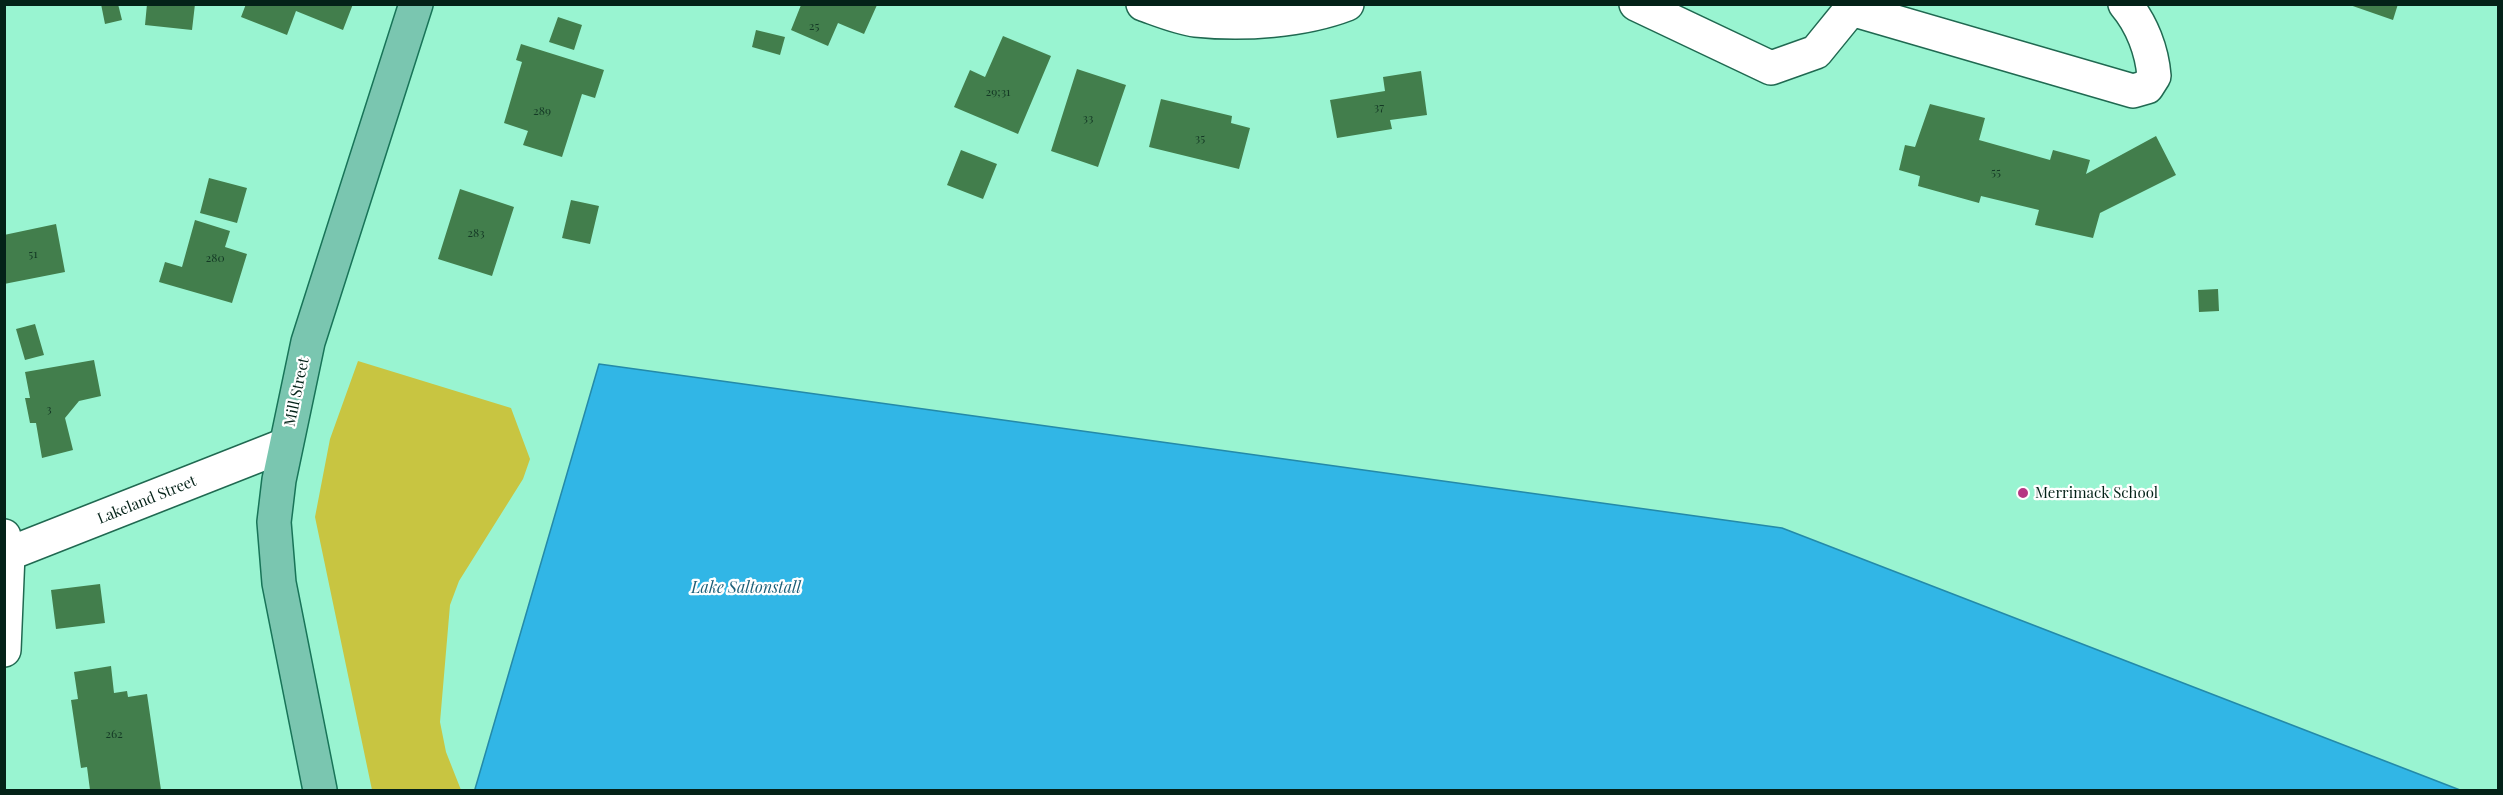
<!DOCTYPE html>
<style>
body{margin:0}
#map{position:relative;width:2503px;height:795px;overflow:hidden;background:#99f4d1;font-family:"Playfair Display",serif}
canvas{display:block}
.frame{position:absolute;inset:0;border:6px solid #042218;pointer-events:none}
</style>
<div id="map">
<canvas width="2503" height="795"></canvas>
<div class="frame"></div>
</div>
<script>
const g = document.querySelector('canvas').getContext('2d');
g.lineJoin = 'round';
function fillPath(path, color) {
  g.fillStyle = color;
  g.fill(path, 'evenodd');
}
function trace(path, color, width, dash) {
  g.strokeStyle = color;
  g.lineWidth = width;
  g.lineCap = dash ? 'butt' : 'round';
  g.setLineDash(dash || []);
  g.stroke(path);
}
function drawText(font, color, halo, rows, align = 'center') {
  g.font = font + ' "Playfair Display",serif';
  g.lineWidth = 4.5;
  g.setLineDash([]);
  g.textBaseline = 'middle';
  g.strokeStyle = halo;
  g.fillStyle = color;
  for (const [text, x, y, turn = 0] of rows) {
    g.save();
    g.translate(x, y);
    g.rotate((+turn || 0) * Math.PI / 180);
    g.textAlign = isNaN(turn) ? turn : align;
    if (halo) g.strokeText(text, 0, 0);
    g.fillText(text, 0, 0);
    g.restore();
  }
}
const green = new Path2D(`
 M 358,361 L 511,408 L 530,459 L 523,479 L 459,581 L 450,605 L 440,722 L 446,752 L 461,790 L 372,790 L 315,517 L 330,439 Z`);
const water = new Path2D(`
 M 599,364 L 1782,528 L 2460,790 L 477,790 L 475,789 Z`);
const building = new Path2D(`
 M 101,4 L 118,4 L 122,20 L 105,24 Z
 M 147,4 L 195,4 L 192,30 L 145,25 Z
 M 246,4 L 353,4 L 343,30 L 296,11 L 287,35 L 241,17 Z
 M 2347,4 L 2398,4 L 2393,20 Z
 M 801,5 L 877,5 L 864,34 L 838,23 L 828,46 L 791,30 Z
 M 558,17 L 582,25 L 574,50 L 549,42 Z
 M 756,30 L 785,37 L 780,55 L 752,47 Z
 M 1003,36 L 1051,56 L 1018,134 L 954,107 L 970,70 L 985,77 Z
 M 521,44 L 604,70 L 595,98 L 582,94 L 562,157 L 523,145 L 528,131 L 504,123 L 522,62 L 516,60 Z
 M 1077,69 L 1126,85 L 1098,167 L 1051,151 Z
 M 1421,71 L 1427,115 L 1390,120 L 1392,129 L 1337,138 L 1330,100 L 1385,91 L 1383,77 Z
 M 1161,99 L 1232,116 L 1231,123 L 1250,128 L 1239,169 L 1149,147 Z
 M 1930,104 L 1985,118 L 1979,140 L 2050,160 L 2053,150 L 2090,160 L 2086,174 L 2156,136 L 2176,175 L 2100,213 L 2093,238 L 2035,225 L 2039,210 L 1981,196 L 1979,203 L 1918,186 L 1920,176 L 1899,170 L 1905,145 L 1915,147 Z
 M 961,150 L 997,164 L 983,199 L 947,185 Z
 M 209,178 L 247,188 L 237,223 L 200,213 Z
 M 460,189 L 514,207 L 492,276 L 438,259 Z
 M 571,200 L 599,206 L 590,244 L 562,238 Z
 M 195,220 L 230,231 L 225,247 L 247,254 L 232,303 L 159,282 L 165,262 L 182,267 Z
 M 56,224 L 65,272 L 4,284 L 4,235 Z
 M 2218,289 L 2219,311 L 2199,312 L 2198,290 Z
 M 35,324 L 44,355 L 25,360 L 16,329 Z
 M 94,360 L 101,396 L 79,401 L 65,418 L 73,450 L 42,458 L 36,423 L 30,423 L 25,398 L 30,398 L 25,372 Z
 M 100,584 L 105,623 L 56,629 L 51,590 Z
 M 111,666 L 114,693 L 127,691 L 128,697 L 147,694 L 161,790 L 121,790 L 121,789 L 90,790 L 87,767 L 81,768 L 71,700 L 78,699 L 74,672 Z`);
const minor = new Path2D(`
 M 1143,4 C 1160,10 1179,18 1196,20 C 1243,25 1303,21 1347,4
 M 1636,4 L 1771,68 L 1816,52 L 1851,9 L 1852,4
 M 1851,9 L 2133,91 L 2147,87 L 2154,76 C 2152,51 2142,24 2125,4
 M 4,536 L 8,554 L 4,650
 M 8,554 L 285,445`);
const major = new Path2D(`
 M 320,790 L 279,583 L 274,522 L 279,480 L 308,342 L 416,4`);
const markers = [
 [2023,493,6,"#b63683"]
];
const numberNames = [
 ["25",814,26],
 ["29;31",998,92],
 ["37",1379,107],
 ["289",542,111],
 ["33",1088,118],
 ["35",1200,138],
 ["55",1996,172],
 ["283",476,233],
 ["51",33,254],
 ["280",215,258],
 ["3",49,409],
 ["262",114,734]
];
const streetNames = [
 ["Mill Street",297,392,-78],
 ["Lakeland Street",147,500,-22]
];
const poiNames = [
 ["Merrimack School",2035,493]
];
const waterNames = [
 ["Lake Saltonstall",746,588]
];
fillPath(green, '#c8c541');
fillPath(water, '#31b6e6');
trace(water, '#248aa8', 1.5);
fillPath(building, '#427e4c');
trace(minor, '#206951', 36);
trace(major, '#187458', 36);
trace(minor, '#fff', 33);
trace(major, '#7ac6b0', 33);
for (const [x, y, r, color] of markers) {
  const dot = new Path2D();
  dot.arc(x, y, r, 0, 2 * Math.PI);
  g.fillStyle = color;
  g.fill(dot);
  trace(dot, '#fff', 2);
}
drawText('12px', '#143925', null, numberNames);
drawText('15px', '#042218', '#fff', streetNames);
drawText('15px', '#042218', '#fff', poiNames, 'left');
drawText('italic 16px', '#1c5f78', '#fff', waterNames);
</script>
